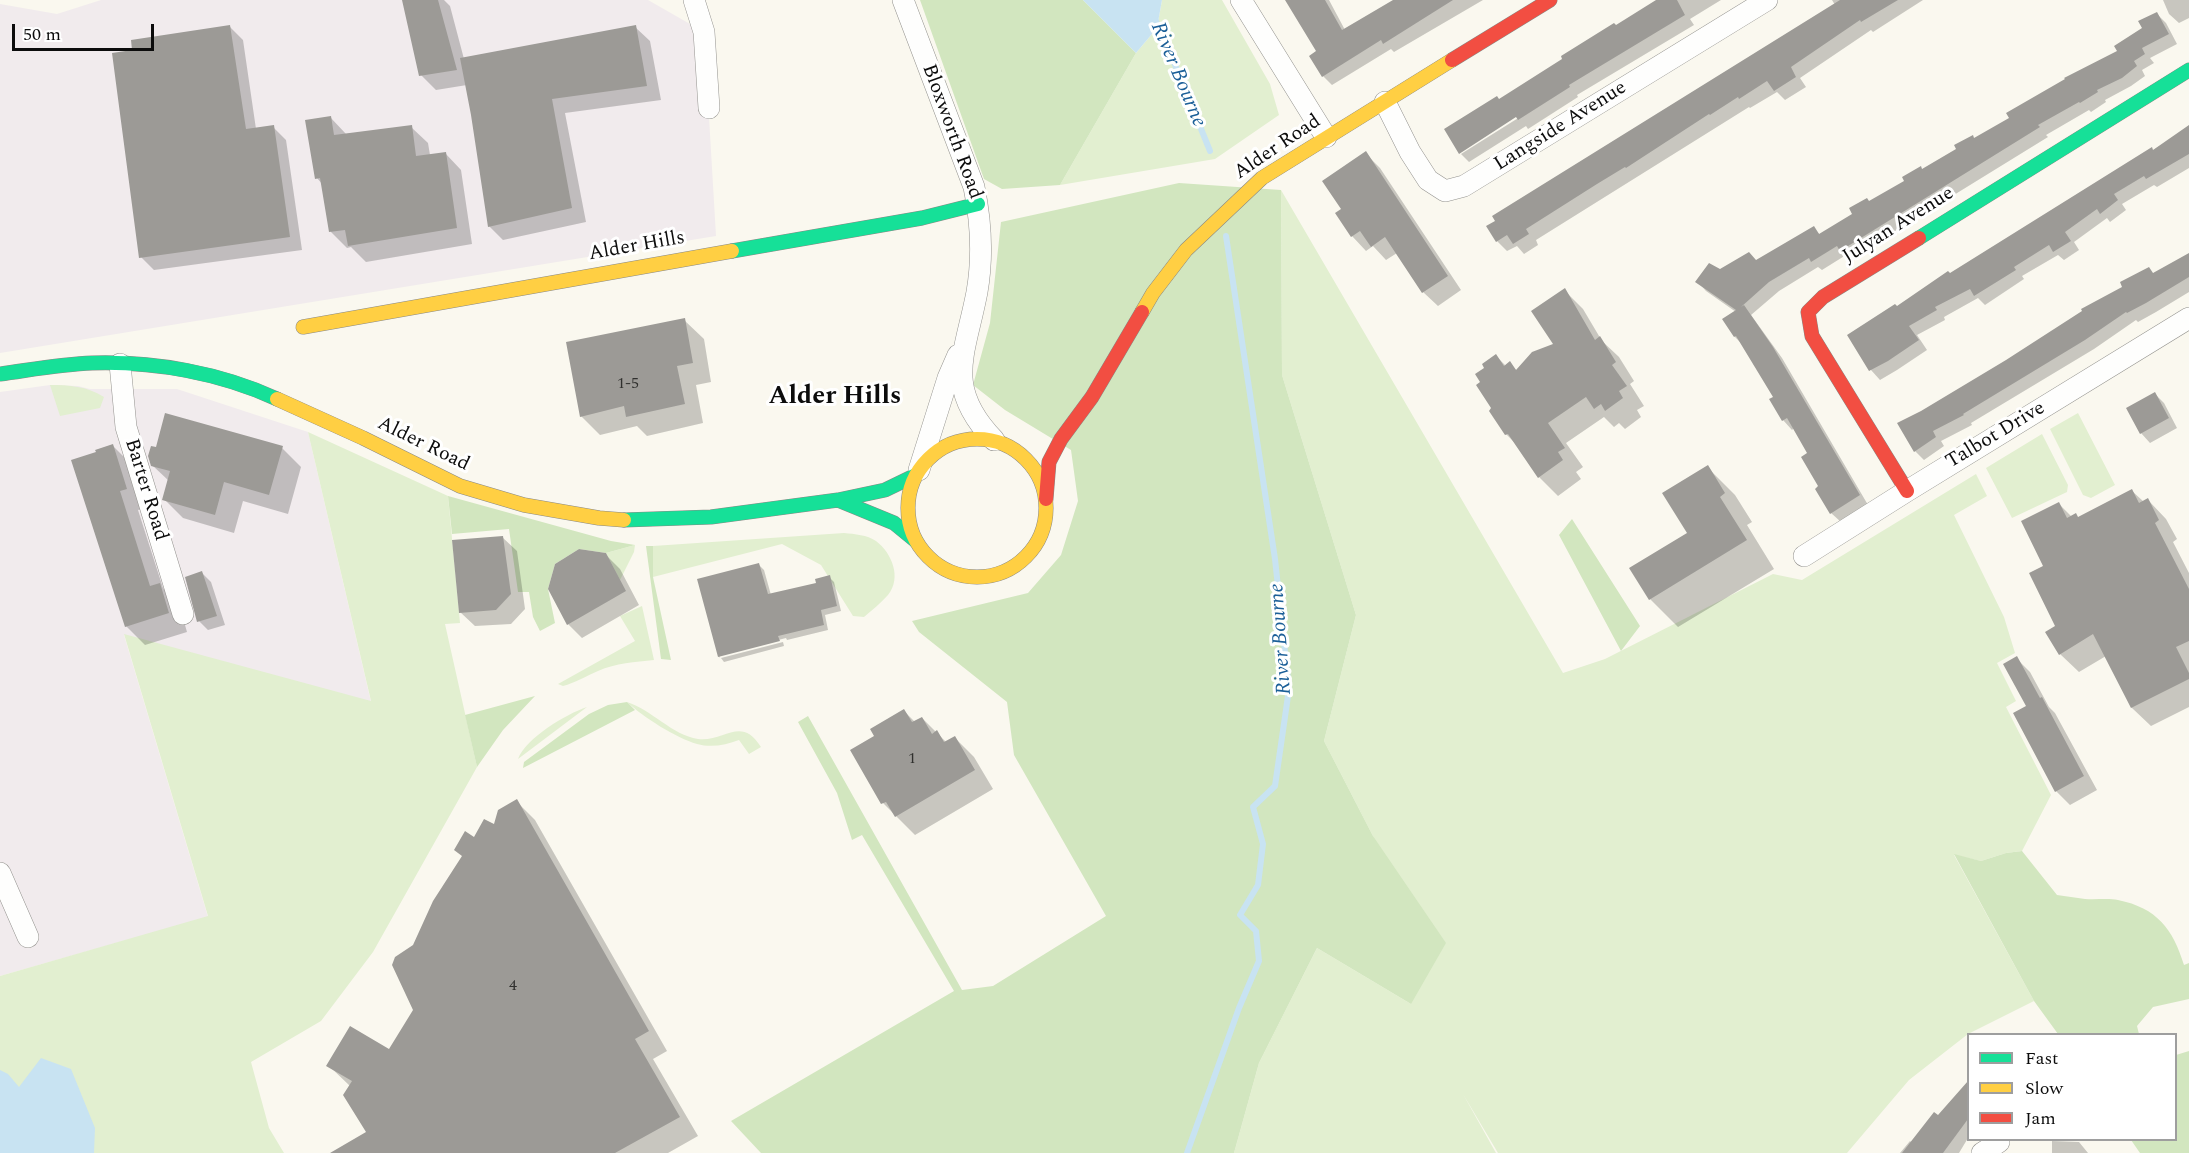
<!DOCTYPE html>
<style>
body{margin:0}
#map{position:relative;width:2189px;height:1153px;overflow:hidden;background:#faf8ef;font-family:Spectral,serif}
canvas{display:block}
.legend{position:absolute;left:1967px;top:1033px;width:210px;height:108px;box-sizing:border-box;background:#fff;border:2px solid #9e9e9e;margin:0;padding:8px 10px;list-style:none;font-size:18px;color:#0c0c0c}
.legend li{display:flex;align-items:center;gap:12px;height:30px}
.legend b{width:30px;border:2px solid #9e9e9e}
.scale{position:absolute;left:12px;top:24px;width:142px;height:27px;box-sizing:border-box;border:3px solid #0c0c0c;border-top:0;padding-left:8px;font-size:18px;line-height:21px;white-space:nowrap;color:#0c0c0c;-webkit-text-stroke:4px #fff;paint-order:stroke}
</style>
<div id="map">
<canvas width="2189" height="1153"></canvas>
<ul class="legend">
<li><b style="height:8px;background:#16e098"></b>Fast</li>
<li><b style="height:8px;background:#ffcf43"></b>Slow</li>
<li><b style="height:8px;background:#f24e42"></b>Jam</li>
</ul>
<div class="scale">50 m</div>
</div>
<script>
const ctx = document.querySelector('canvas').getContext('2d');
ctx.lineJoin = 'round';
function paint(path, color) {
  ctx.fillStyle = color;
  ctx.fill(path, 'evenodd');
}
function stroke(path, color, width, dash) {
  ctx.strokeStyle = color;
  ctx.lineWidth = width;
  ctx.lineCap = dash ? 'butt' : 'round';
  ctx.setLineDash(dash || []);
  ctx.stroke(path);
}
function drawText(font, color, halo, rows, align = 'center') {
  ctx.font = font + ' Spectral,serif';
  ctx.lineWidth = 6;
  ctx.setLineDash([]);
  ctx.textBaseline = 'middle';
  ctx.strokeStyle = halo;
  ctx.fillStyle = color;
  for (const [text, x, y, turn = 0] of rows) {
    ctx.save();
    ctx.translate(x, y);
    ctx.rotate((+turn || 0) * Math.PI / 180);
    ctx.textAlign = isNaN(turn) ? turn : align;
    if (halo) ctx.strokeText(text, 0, 0);
    ctx.fillText(text, 0, 0);
    ctx.restore();
  }
}
paint(new Path2D(`
 M101,0H648L704,32L716,236L0,353V4L57,14Z
 M50,385L78,386L90,389H177L308,432L371,702L124,635L208,917L0,976V392Z`), '#f1ebed');
paint(new Path2D(`
 M1162,0H1222L1270,84L1279,115L1215,159L1060,185L1136,53L1157,28Z
 M1281,190L1563,673L1605,659L1773,574L1802,580L1976,474L1987,496L1954,515L2004,617L2015,653L1997,663L2016,701L2006,707L2051,795L2022,851L2006,853L1981,861L1954,855L2034,1001L1968,1034L1909,1080L1847,1153H1498L1463,1094L1496,1153H1234L1259,1063L1317,948L1411,1004L1373,836L1324,741L1356,615L1282,375Z
 M50,385C70,385 86,386 104,397L100,408L60,416Z
 M2078,413L2115,485L2091,498L2083,495L2050,429Z
 M308,432L448,496L460,623L445,624L477,767L373,952L321,1021L251,1062L269,1128L284,1153H0V976L208,916L124,634L371,701Z
 M2042,434L2068,485L2067,492L2012,518L1986,468Z
 M844,533C855,534 867,535 876,541C892,553 902,578 888,595C881,603 872,610 864,617L853,616L821,565L782,544L653,577V546Z
 M635,545L634,552L620,580L606,553Z
 M642,606L654,660C635,662 616,663 598,671C586,676 575,683 563,686L558,684L635,641L620,616Z
 M627,702C652,710 672,735 698,739C725,742 741,715 761,747L749,754L739,740C726,745 711,748 697,744C676,738 643,717 627,702Z
 M587,707L518,759C526,738 566,714 587,707Z`), '#e2efd0');
paint(new Path2D(`
 M920,0H1083L1136,53L1060,185L1002,189L984,179Z
 M1179,183L1281,190L1282,375L1356,615L1324,741L1373,836L1446,943L1411,1004L1317,948L1259,1063L1234,1153H761L731,1121L954,991L862,835L852,840L837,793L798,722L808,716L962,990L993,986L1106,916L1014,755L1007,702L919,632L912,621L1028,593L1061,555L1078,501L1071,450L1005,410L973,385L990,323L1001,222Z
 M448,496L611,541L635,545L606,553L579,549L555,564L548,589L555,623L540,631L533,617L529,592H518L509,529L452,534Z
 M1572,519L1640,626L1621,651L1559,535Z
 M646,546H653V577L671,660L661,659Z
 M535,696L503,730L477,767L465,715Z
 M627,702L635,710L523,768L524,762L589,714L608,705Z
 M2022,851L2057,895C2066,896 2076,898 2085,899C2096,900 2108,898 2118,900C2157,908 2173,929 2184,965L2189,963V999L2153,1007L2137,1026L2139,1034H2058L2034,1001L1954,854L1981,861L2006,853Z
 M2189,1051V1153H2140L2131,1140H2176V1055Z`), '#d2e6bf');
paint(new Path2D(`
 M1083,0H1162L1157,28L1136,53Z
 M41,1058L71,1069L95,1128L94,1153H0V1070L8,1074L19,1087Z`), '#c8e3f2');
paint(new Path2D(`
 M404,0H444L450,6L464,59L635,27L650,41L661,100L565,113L586,222L503,240L489,226L467,85L436,90L421,75Z
 M1286,0H1329L1345,30L1396,0H1483L1394,52L1391,49L1332,85L1323,76L1318,52Z
 M1659,0H1721L1690,19L1694,25L1577,95L1578,97L1528,129L1526,126L1469,162L1461,154L1523,115L1499,100Z
 M1832,0H1923L1873,32L1871,30L1800,78L1806,87L1785,100L1777,92L1750,108L1749,107L1536,240L1538,245L1524,254L1517,246L1507,251L1497,241V221L1494,216L1835,5Z
 M2163,0H2189V18L2179,23L2169,14Z
 M2157,14L2166,23L2177,44L2150,58L2154,63L2142,70L2145,76L2131,86L2105,100L2106,102L2091,112L2089,110L2046,135L2048,137L1850,259L1846,255L1822,270L1818,267L1779,291L1751,315L1782,358L1868,505L1841,522L1831,513L1809,454L1794,428L1792,430L1783,420L1775,397L1744,346L1735,337L1736,312L1706,291L1697,281L1720,271L1757,262L1814,228L1820,235L2119,52Z
 M230,27L243,40L256,129L273,127L286,140L302,250L154,270L141,257L134,51Z
 M330,117L346,134L411,127L428,143L430,155L445,153L461,170L472,244L366,262L351,247L347,248L331,232L323,185L317,178Z
 M2189,128V168L2157,187L2154,185L2122,204L2126,210L2110,222L2107,218L2074,242L2079,250L2064,260L2058,255L2022,276L2024,279L1985,305L1978,298L1944,317L1945,320L1917,335L1927,350L1897,370L1880,380L1871,370L1849,335L1897,308Z
 M1365,153L1380,168L1461,290L1438,306L1423,292L1397,253L1386,260L1373,246L1366,251L1352,236L1337,214L1343,210Z
 M2189,254V292L2156,312L2138,322L2136,320L2094,349L1971,423L1972,425L1941,441L1944,446L1924,460L1915,451L1921,412Z
 M1564,290L1583,309L1602,341L1619,357L1634,381L1630,384L1644,406L1637,410L1641,417L1625,429L1619,423L1614,427L1604,417L1566,443L1583,467L1576,472L1581,479L1558,496L1539,477L1517,445L1506,434L1482,382L1486,368L1496,356L1506,366L1510,363L1517,371L1555,345Z
 M684,320L704,339L711,382L696,385L703,423L647,436L637,426L600,435L581,416Z
 M2155,394L2164,403L2177,428L2150,443L2141,433Z
 M113,446L132,465L145,508L138,510L163,588L179,604L187,632L145,645L126,626Z
 M282,448L301,467L288,514L243,501L234,533L183,518L164,499L169,481L152,465Z
 M1707,467L1735,495L1752,522L1747,525L1774,569L1678,627L1650,599L1689,534Z
 M2132,491L2144,502L2148,500L2166,519L2177,539L2173,542L2189,573V707L2151,726L2132,708L2106,656L2079,672L2060,654L2057,626L2045,567L2059,504L2072,517L2079,518Z
 M502,537L517,551L525,609L511,624L475,626L460,612Z
 M606,555L620,569L639,605L582,638L568,624Z
 M759,565L764,570L771,595L818,584L829,577L834,582L841,611L825,615L828,630L787,640L786,638L720,655V658L719,656Z
 M202,573L211,582L225,625L208,630L199,621Z
 M783,642L784,646L724,662L721,658Z
 M2016,658L2030,672L2049,707L2055,713L2097,790L2070,805L2056,791L2015,713L2028,706Z
 M904,711L915,722L922,718L947,743L955,738L974,757L993,789L915,835L883,803L876,737Z
 M516,801L535,820L667,1051L653,1059L698,1136L668,1153H333L368,1132L350,1086L328,1065L389,1051L415,1010L414,946L474,839L495,826Z
 M1968,1083V1138L1959,1153H1900L1910,1141L1912,1143L1938,1118Z
 M2052,1141L2079,1142L2088,1153H2052Z`), '#0003');
stroke(new Path2D(`
 M1155,19L1165,40L1210,151
 M1187,1153L1239,1008L1259,961L1256,931L1240,915L1258,885L1263,844L1253,807L1275,786L1289,689L1275,559L1226,236`), '#c8e3f2', 6);
paint(new Path2D(`
 M402,0H438L457,70L419,76Z
 M1285,0H1325L1342,30L1393,0H1453L1383,44L1381,40L1322,77L1309,56L1316,51Z
 M1656,0H1677L1685,15L1569,85L1570,87L1518,120L1516,117L1459,154L1444,129L1497,96L1499,99L1562,59L1561,56L1614,23L1616,25Z
 M1840,0H1898L1861,22L1860,20L1791,67L1796,77L1774,91L1767,81L1739,99L1738,97L1710,115L1709,114L1626,168L1625,167L1597,184L1526,229L1529,234L1513,244L1507,235L1496,242L1486,226L1495,221L1492,216Z
 M2157,12L2169,34L2142,48L2145,54L2134,61L2137,66L2122,78L2097,90L2098,92L2080,103L2079,102L2038,125L2040,127L1840,251L1837,246L1811,262L1809,258L1769,282L1741,307L1744,305L1773,347L1860,495L1830,514L1815,489L1818,486L1801,457L1807,453L1787,418L1782,421L1769,399L1773,397L1736,336L1734,337L1722,319L1736,310L1695,282L1709,263L1720,269L1749,252L1756,260L1814,226L1819,234L1852,214L1849,208L1867,198L1869,201L1904,181L1902,177L1921,166L1922,169L1956,149L1954,145L1973,135L1974,138L2009,118L2006,113L2065,79L2064,78L2117,51L2114,46L2142,28L2138,21Z
 M230,25L246,129L274,125L290,237L139,258L112,53L132,50L131,40Z
 M636,25L647,86L552,99L572,208L488,227L471,115L460,58Z
 M331,116L334,135L412,125L416,156L446,152L457,228L348,246L345,230L329,232L320,178L315,179L305,120Z
 M2189,125V154L2146,179L2144,176L2114,194L2118,200L2100,214L2097,209L2065,232L2071,241L2053,252L2049,245L2014,267L2016,270L1974,296L1970,289L1935,307L1937,310L1909,326L1919,340L1888,361L1869,371L1847,335L1895,304L1897,306L1948,271L1950,273L2152,147L2153,150Z
 M1366,151L1448,276L1422,293L1385,237L1371,247L1360,231L1351,237L1335,213L1341,209L1322,181Z
 M2189,253V277L2146,303L2127,313L2126,312L2085,340L1963,414L1964,415L1933,431L1936,437L1914,452L1897,423L1921,411L2006,360L2082,311L2081,309L2122,287L2120,282L2149,267L2153,273Z
 M1565,288L1595,340L1600,336L1616,362L1612,365L1627,386L1619,391L1623,398L1605,411L1601,404L1594,409L1586,397L1548,423L1565,448L1558,452L1563,460L1538,478L1508,434L1505,435L1489,411L1491,408L1476,385L1480,382L1475,374L1484,368L1482,364L1496,354L1504,366L1510,361L1516,370L1532,352L1553,344L1531,311Z
 M685,318L693,363L677,366L685,404L626,417L624,406L580,417L566,342Z
 M2155,392L2169,418L2140,434L2126,408Z
 M165,413L283,446L269,495L224,482L215,515L162,500L170,471L151,466L148,456L151,446L156,447Z
 M113,444L127,489L120,491L150,586L160,583L169,613L125,627L71,460L96,452L95,450Z
 M1708,465L1725,493L1720,497L1747,540L1649,600L1629,568L1687,533L1662,493Z
 M2132,489L2139,503L2148,498L2159,520L2155,523L2189,589V641L2176,647L2189,673V679L2131,708L2093,634L2059,655L2045,632L2055,626L2029,573L2043,566L2021,521L2059,502L2067,518L2076,513L2078,517Z
 M503,536L511,594L496,610L459,613L452,540Z
 M579,549L606,553L626,591L567,625L548,589L555,564Z
 M759,563L768,594L816,583L815,579L830,575L837,606L821,610L824,625L778,636L780,641L718,657L697,579Z
 M202,571L217,616L197,622L185,577Z
 M2017,656L2040,698L2042,697L2084,776L2055,792L2013,713L2026,706L2003,664Z
 M904,709L912,722L922,717L932,734L937,730L944,742L955,736L975,770L895,817L886,802L881,804L850,750L874,736L870,729Z
 M517,799L649,1031L635,1039L680,1117L615,1153H330L366,1132L343,1095L352,1081L326,1066L350,1026L389,1049L413,1010L392,965L395,957L413,945L433,901L462,856L454,850L465,831L474,837L484,819L494,824L498,810Z
 M1968,1081V1119L1943,1153H1902L1934,1112L1938,1115Z`), '#9c9a96');
const street = new Path2D(`
 M694,0L704,32L709,108
 M903,0L974,187C981,221 983,257 977,292C965,355 943,387 994,440
 M1241,0L1326,137
 M1385,102L1410,152L1428,180L1445,191L1464,186L1767,0
 M120,364L126,427L183,614
 M919,470L948,378L958,355
 M1804,556L1907,491L2189,318
 M0,873L28,937
 M1982,1153L1999,1142`);
const fast = new Path2D(`
 M1919,238L2189,70
 M732,251L922,218L978,204
 M0,374C30,370 62,364 92,363C154,361 221,373 277,399
 M838,500L894,523L916,541
 M624,520L711,517L838,500L885,490L916,475`);
const slow = new Path2D(`
 M1142,312L1153,293L1186,250L1262,178L1452,60
 M303,327L732,251
 M277,399L363,438L460,486L524,505L599,518L624,520
 M908 508a69 69 0 1 1 138 0a69 69 0 1 1-138 0Z`);
const jam = new Path2D(`
 M1452,60L1550,0
 M1907,491L1812,336L1808,312L1823,297L1919,238
 M1046,499L1049,462L1061,439L1092,397L1142,312`);
stroke(street, '#93928e', 22);
stroke(fast, '#8a8985', 15);
stroke(slow, '#8a8985', 15);
stroke(jam, '#8a8985', 15);
stroke(street, '#fefefd', 21);
stroke(fast, '#16e098', 14);
stroke(slow, '#ffcf43', 14);
stroke(jam, '#f24e42', 14);
drawText('16px', '#30302e', null, [
 ["1-5",628,385],
 ["1",912,760],
 ["4",513,987]
]);
drawText('20px', '#0c0c0c', '#fff', [
 ["Langside Avenue",1561,127,-32],
 ["Bloxworth Road",951,132,70],
 ["Alder Road",1278,148,-34],
 ["Julyan Avenue",1899,226,-32],
 ["Alder Hills",637,247,-10],
 ["Talbot Drive",1996,436,-31],
 ["Alder Road",423,445,26],
 ["Barter Road",145,490,73]
]);
drawText('italic 21px', '#1b5f98', '#fff', [
 ["River Bourne",1177,75,67],
 ["River Bourne",1282,639,-94]
]);
drawText('bold 26px', '#0c0c0c', '#fff', [
 ["Alder Hills",835,398]
]);
</script>
